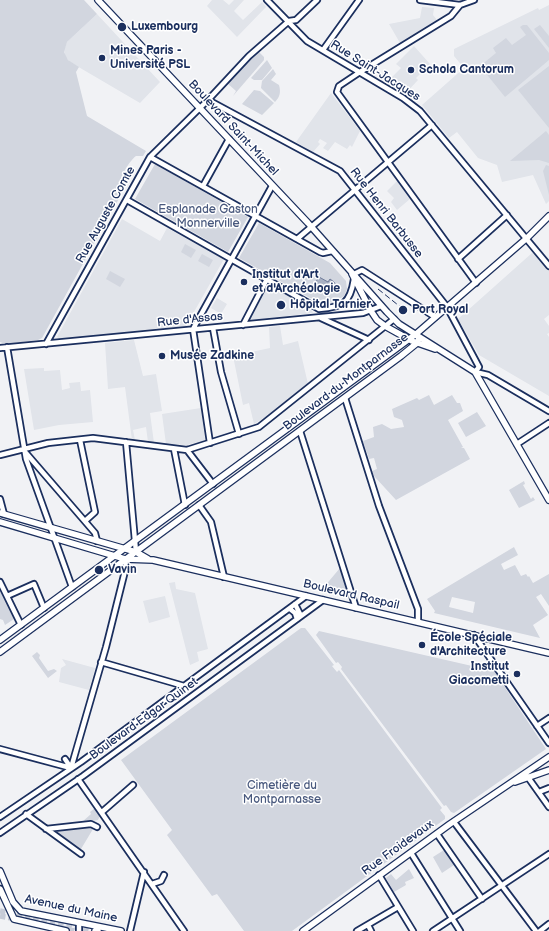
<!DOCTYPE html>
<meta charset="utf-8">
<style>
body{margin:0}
canvas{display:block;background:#f1f2f5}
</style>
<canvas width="549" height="931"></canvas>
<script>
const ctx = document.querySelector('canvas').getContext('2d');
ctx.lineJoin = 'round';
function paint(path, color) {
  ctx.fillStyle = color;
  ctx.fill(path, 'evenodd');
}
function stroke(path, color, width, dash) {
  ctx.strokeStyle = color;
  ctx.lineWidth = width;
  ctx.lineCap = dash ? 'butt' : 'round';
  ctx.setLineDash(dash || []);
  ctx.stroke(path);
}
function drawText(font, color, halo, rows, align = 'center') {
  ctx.font = font + ' "Balsamiq Sans",sans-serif';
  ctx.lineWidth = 3;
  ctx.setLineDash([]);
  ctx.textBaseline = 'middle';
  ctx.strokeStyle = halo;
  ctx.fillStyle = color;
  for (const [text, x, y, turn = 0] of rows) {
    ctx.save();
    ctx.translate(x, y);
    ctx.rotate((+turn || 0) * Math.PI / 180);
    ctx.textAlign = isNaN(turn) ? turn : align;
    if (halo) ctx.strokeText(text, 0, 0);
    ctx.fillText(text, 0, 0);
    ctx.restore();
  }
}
paint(new Path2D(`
 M212,0H223L229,5L234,0H244L234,11L243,20L262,2L266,7L237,37L207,6Z
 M549,5V201L546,204L533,175L502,182L497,165L478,158L457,132L449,138L422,105L464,68L454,56V49L538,8L539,10Z
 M422,7L434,8L433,15L437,20L400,43L389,24L420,18Z
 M97,14L160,82L140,103L70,62L65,56L64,50L67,42Z
 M414,46L430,64L416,78L418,80L405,94L386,83L401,68L396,64Z
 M331,93L360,131L352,147L350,145L347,149L335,142L328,151L323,148L327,143L320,139L318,142L320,144L313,152L296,142Z
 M397,181L410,199L397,210L391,202L394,198L387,191Z
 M122,219L160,241L167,228L224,259L186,326L158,329L157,328L154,330L60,339L57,337Z
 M532,253L535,254L549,270V315L544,319L549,326V333L547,334L549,337V396L479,355L458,319Z
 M269,285L311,309L313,313L252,320L250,318Z
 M217,298L227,304L221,314L211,308Z
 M280,326L283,345L298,341L308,384L275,411L254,424L249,403L243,405L233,356L270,348L269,327Z
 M134,340L143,376L156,374L162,411L150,413L154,443L148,442L146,427L133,430L135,440H132L125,387L108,389L105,343Z
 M44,368V371L60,370L62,390L70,388L69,383L80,382L81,391L90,390L93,422L59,425L34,430L24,369Z
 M201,408L205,440L187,445L166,444L162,414Z
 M175,582L176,589L195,593L208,649L197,652L199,661L190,665L169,583Z
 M165,596L170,617L149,623L143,601Z
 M62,659L95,668L89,690L59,682L61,668L66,665Z`), '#e1e4ea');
paint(new Path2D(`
 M0,0H84L97,14L67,42L64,52L68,60L79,67L76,72L87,116L146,151L143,156H136C129,161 118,180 119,189L122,193L42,338L38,340L6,344L0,342Z
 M523,25H527L549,53V60L505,97L480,66L496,53L493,48L506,38L512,45L526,35L520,27Z
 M540,25L549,36V48L534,29Z
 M258,51L264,57V60L233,96L236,91L227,83Z
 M267,60L272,68L262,80H254L251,78Z
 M549,66V128L518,90Z
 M273,69L276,74L271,80L279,85C281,92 280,97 275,102L261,88L262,81Z
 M254,90L260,91L274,103L262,115L242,104Z
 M546,131L549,135V163L539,160L510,161Z
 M155,164L248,217L228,252L135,199Z
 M546,165L549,166V195L543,171Z
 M259,223L330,263L346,281L347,289L344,296L333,303L310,298L239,258Z
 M185,244L196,250L191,258L181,252Z
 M202,254L213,260L209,267L198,261Z
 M110,271L125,279L120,287L106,279Z
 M429,395L434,405L452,395L457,403H460L463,411L448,420L463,447L461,448H464L470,459L396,500L374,476L372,471L377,469L374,458L369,459L363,441L374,437L373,427L382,424L391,429L404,427L402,420L394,417L392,409L417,398L419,400Z
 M477,412L486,426L466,437L458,423Z
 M524,481L525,484L523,485L531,499L533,497L535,500L519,508L509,490Z
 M514,547L518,555L501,564L504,570L515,565L521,576L526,574L528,577L529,576L533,583L549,574V606L541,594L536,597L548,615L533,625L540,638L434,613L435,611L427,599ZM452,597L475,602L473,613L449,607Z
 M340,568L347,591L324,587Z
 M0,590L14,619L5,625L3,620L0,619Z
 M301,628H305L334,665L332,666L337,672L339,670L442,808L440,810L445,816V819L292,931H244L217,894L212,896L167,835L172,830L121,760Z
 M319,631L494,671L546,749L454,813L451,812L446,805L444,806L341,669L342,667L338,662L336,663L316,635Z
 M37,652L40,655L39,658L48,671L54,669L57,671L48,678L32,656Z
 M95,808L100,816L98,820L82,822L91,814L90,812Z
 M92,827L93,829L81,849L79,850L55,832L56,830Z
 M444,850L454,865L442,873L433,857Z
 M409,869L414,878L405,882L406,885L394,892L386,878L391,874L396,880Z`), '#d2d6df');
const water = new Path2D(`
 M319,277L328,282L330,279L334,282L337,287L335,292L328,293L324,290L325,288L316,283Z`);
paint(water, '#a8b0c2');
stroke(water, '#707c9a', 1);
stroke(new Path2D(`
 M0,911L95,931
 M0,916L17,919
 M61,928L74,931`), '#c6cbd7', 5.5, [5.5, 3]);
const minor = new Path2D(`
 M267,0L307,41L403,98L420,111L549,266
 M420,0L460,5L474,0
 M460,5L451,16L360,72L339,86L337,92L476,283
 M323,50L359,0
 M208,100L340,171L447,307L479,367L475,372L488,375L549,411
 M150,157L320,252L323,253L332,251
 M203,186L229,139
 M127,200L319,309C343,307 350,304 354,279
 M297,239L432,125
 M458,259L507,215
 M354,274L362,270L435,317
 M321,318L369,340
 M243,325L267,279
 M213,328L221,372L239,434
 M193,329L272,186
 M193,329L210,443
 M46,344L150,157L208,100L249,56L289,21L296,20L317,0
 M7,347L26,459L72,587
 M0,348L363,313L381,306
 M345,398L379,506L418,609V622
 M300,431L356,608
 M80,440L95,512L85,521
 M126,442L136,552
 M517,444L549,423
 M174,449L185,505
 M187,450L213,484
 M26,453L95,533L97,541
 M0,455L48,443L93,438L187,450L259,427L394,319
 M0,499L4,514
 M199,505L211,522L224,577
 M0,582L21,625
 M7,596L34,584L44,608
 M295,604L301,616
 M290,609L295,613L297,619
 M474,635L549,743
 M101,662L184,686
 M537,726L549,718
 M0,749L71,768
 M65,759L71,768
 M71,768L106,647L126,567L125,559
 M527,776L549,807
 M78,779L184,931
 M539,792L549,788
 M102,812L133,785
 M26,814L81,854
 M0,817L81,762L306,596
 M454,822L536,931
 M46,829L91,824L97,827
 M0,833L83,776L323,600
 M437,834L482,899
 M411,853L460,931
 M379,875L413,931
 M152,884L161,881L164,875
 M79,923V931
 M368,925L371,931
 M130,931L144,872
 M357,931L398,907
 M433,931L549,854
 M540,931L549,924`);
const major = new Path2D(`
 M98,0L308,223L387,312L399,324L475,372L549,500
 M352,274L371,311L377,320L385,326L412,341L435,349
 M0,513L136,552L148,559
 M0,522L125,559L153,560L549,653
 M0,640L416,334L527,238L549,216
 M0,652L401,356L417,343L419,338L416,334
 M515,782L549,770
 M0,871L13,902L21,911L121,931
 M0,889L14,919L66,931
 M95,931H98
 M303,931L450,824L549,757`);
stroke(minor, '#1b2f5e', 8);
stroke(major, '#1b2f5e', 8);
stroke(minor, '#fff', 4.5);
stroke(major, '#fff', 5.5);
stroke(new Path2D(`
 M378,289L403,309`), '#1b2f5e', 1, [6, 3]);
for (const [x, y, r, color] of [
 [122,27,5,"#1b2f5e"],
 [102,58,4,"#1b2f5e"],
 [411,70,4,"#1b2f5e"],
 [244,282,4,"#1b2f5e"],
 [281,305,5,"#1b2f5e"],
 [403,310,5,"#1b2f5e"],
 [162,356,4,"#1b2f5e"],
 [99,570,5,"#1b2f5e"],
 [422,645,4,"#1b2f5e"],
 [517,674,4,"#1b2f5e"]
]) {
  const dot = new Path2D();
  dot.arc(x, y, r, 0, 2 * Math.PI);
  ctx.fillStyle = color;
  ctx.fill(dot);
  stroke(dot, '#fff', 1.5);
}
drawText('bold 12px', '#1b2f5e', '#fff', [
 ["Luxembourg",131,27],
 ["Mines Paris -",110,51],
 ["Université PSL",110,65],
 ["Schola Cantorum",419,70],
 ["Institut d'Art",252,275],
 ["et d'Archéologie",252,289],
 ["Hôpital Tarnier",290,305],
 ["Port Royal",412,310],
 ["Musée Zadkine",170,356],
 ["Vavin",108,570],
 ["École Spéciale",430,638],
 ["d'Architecture",430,652],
 ["Institut",509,667,"right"],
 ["Giacometti",509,681,"right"]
], 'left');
drawText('12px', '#1b2f5e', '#fff', [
 ["Rue Saint-Jacques",375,71,32],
 ["Boulevard Saint-Michel",233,128,47],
 ["Rue Henri Barbusse",386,213,52],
 ["Rue Auguste Comte",106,215,-61],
 ["Rue d'Assas",190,320,-6],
 ["Boulevard du Montparnasse",346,382,-37],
 ["Boulevard Raspail",351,595,13],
 ["Boulevard Edgar Quinet",144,719,-36],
 ["Rue Froidevaux",398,848,-36],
 ["Avenue du Maine",71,909,12]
]);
drawText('12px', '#49597e', '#fff', [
 ["Esplanade Gaston",208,210],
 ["Monnerville",208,224],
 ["Cimetière du",282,786],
 ["Montparnasse",282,800]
]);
</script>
